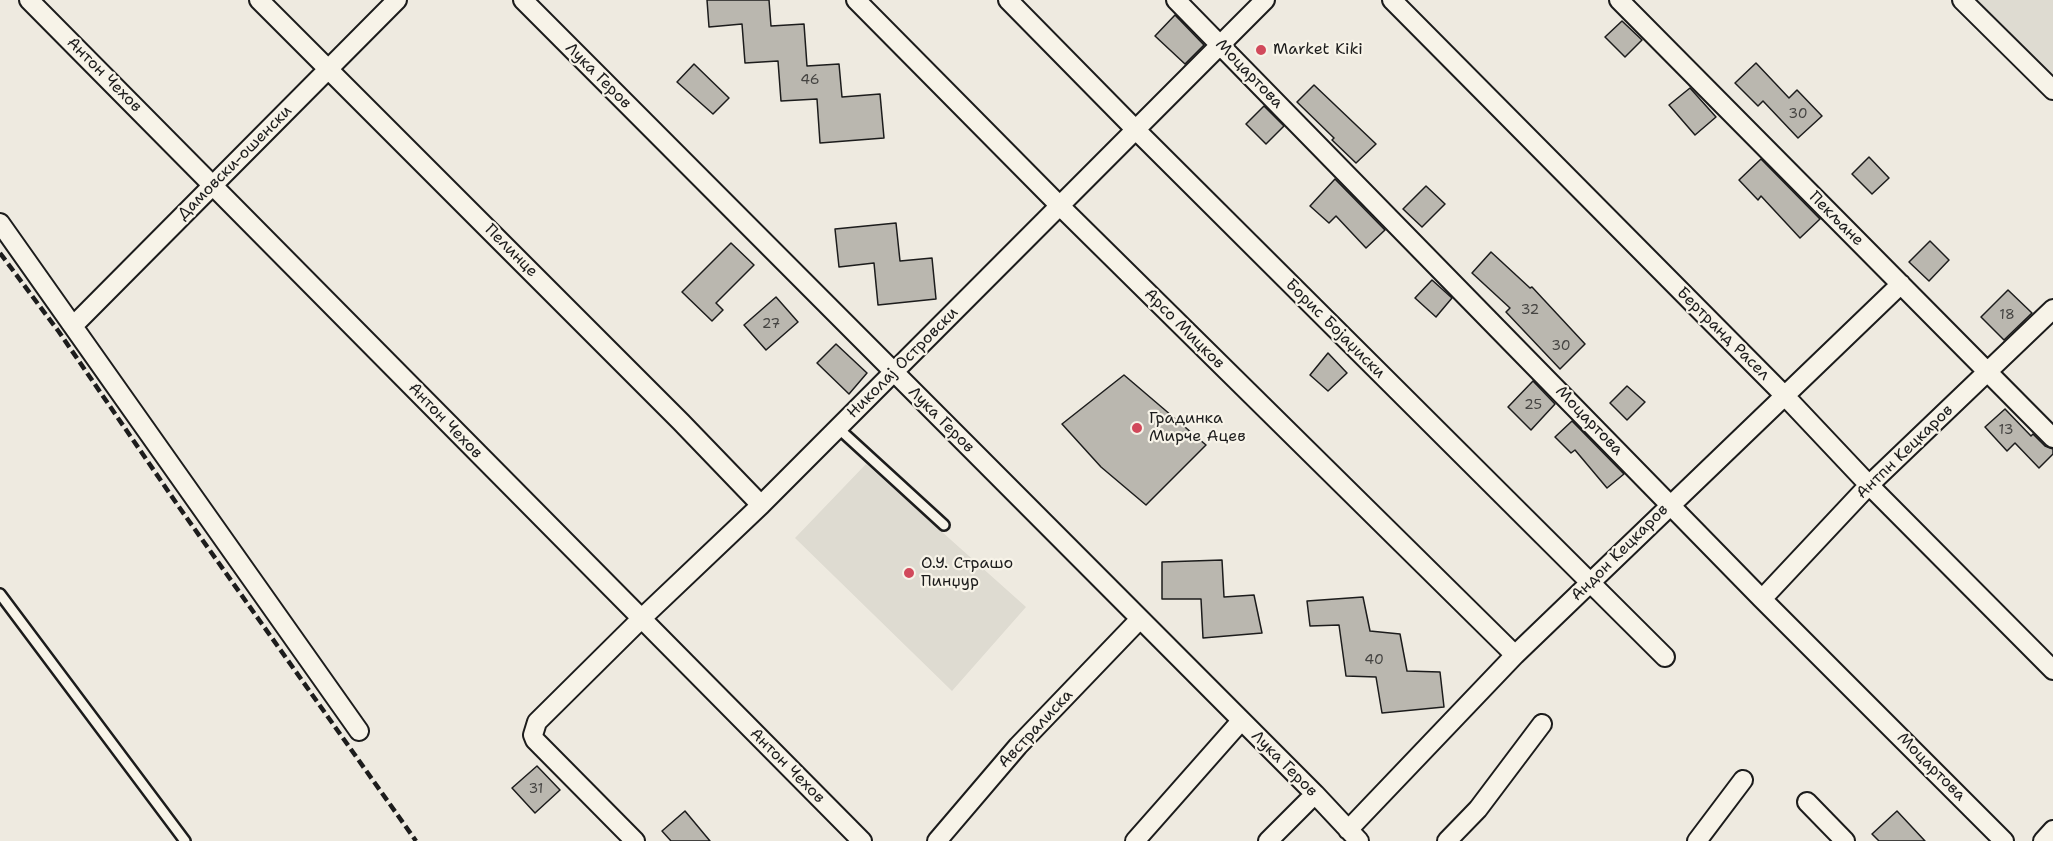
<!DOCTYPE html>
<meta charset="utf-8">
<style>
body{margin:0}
canvas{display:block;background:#eeeae0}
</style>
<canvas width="2053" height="841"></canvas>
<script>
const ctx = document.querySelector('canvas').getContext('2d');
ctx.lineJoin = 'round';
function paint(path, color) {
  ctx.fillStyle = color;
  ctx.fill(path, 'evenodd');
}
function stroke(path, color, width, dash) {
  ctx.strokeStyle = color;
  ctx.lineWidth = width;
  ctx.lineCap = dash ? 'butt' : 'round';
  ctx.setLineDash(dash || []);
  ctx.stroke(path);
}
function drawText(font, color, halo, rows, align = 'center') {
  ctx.font = font + ' "Shantell Sans",sans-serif';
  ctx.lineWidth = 4.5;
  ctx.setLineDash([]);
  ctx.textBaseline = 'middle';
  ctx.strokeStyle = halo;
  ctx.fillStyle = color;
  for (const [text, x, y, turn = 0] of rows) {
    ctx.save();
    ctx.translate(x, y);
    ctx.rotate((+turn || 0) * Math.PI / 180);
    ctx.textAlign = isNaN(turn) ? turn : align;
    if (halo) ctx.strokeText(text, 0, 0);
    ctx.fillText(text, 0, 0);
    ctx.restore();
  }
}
paint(new Path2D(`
 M1962,0H2053V90Z
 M866,464L1026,607L952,691L795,538Z`), '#dedbd1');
const building = new Path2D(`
 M707,0H769L771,26L804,24L807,66L839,64L842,97L880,94L884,138L820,143L817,99L781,101L778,61L745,63L742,24L709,27Z
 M1175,15L1204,45L1185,64L1155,36Z
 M1622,21L1642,40L1625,57L1605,37Z
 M1756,63L1789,98L1797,90L1822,116L1798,138L1763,101L1758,106L1735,83Z
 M694,64L729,98L713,114L677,82Z
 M1314,85L1376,144L1356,163L1332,140L1334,138L1297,102Z
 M1690,88L1716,117L1695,135L1669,105Z
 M1264,106L1284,126L1266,144L1246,124Z
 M1869,157L1889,178L1872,194L1852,174Z
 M1761,159L1820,219L1800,238L1761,196L1758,200L1739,180Z
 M1335,179L1385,230L1366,248L1336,216L1329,223L1310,206Z
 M1426,186L1445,204L1422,227L1403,209Z
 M896,223L900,261L932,258L936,299L878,305L874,263L839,267L835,229Z
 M1930,241L1949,260L1929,281L1909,262Z
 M731,243L754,265L716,303L723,310L712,321L682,292Z
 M1491,252L1530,288L1532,287L1585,344L1560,369L1506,312L1510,308L1472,273Z
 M1432,280L1452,298L1436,317L1415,298Z
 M2008,290L2032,313L2004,340L1981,317Z
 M776,297L798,322L766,350L744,325Z
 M836,344L867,373L849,394L817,363Z
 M1328,353L1347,373L1328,391L1310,375Z
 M1124,375L1206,445L1146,505L1101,467L1062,424Z
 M1533,381L1555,404L1531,430L1508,407Z
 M1627,386L1645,402L1627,420L1610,403Z
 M2005,409L2031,436L2033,434L2045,446L2053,449V454L2039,468L2015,443L2007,451L1985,427Z
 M1572,421L1624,474L1607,488L1575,450L1571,453L1555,437Z
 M1222,560L1224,597L1254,595L1262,633L1203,638L1201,599H1162V562Z
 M1363,597L1370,631L1400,634L1407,671L1440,672L1444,707L1382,713L1376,677L1346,676L1339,625L1310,626L1307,601Z
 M537,766L560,790L535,813L512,788Z
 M685,811L710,841H671L662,831Z
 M1897,811L1925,841H1879L1872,834Z`);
paint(building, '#bab7af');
stroke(building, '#1c1c1c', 1.5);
const lane = new Path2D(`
 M838,428L944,525
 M0,594L185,841`);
const street = new Path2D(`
 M29,0L862,841
 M259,0L681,422L761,505
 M523,0L1315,794L1359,841
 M856,0L1060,206L1515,655
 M1008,0L1135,129L1665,657
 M1176,0L1762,599L2004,841
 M1392,0L1785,396L1869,485L2053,670
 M1619,0L2053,438
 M1962,0L2053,90
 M0,223L359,731
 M73,326L397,0
 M1762,599L1869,485L2053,309
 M1807,802L1845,841
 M1348,830L1515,655L1901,284
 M635,841L535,740L533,735L537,722L642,618L761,505L1265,0
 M937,841L1018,746L1139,620
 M1135,841L1241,721
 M1268,841L1315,794
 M1447,841L1478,809L1542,724
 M1697,841L1743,780
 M2043,841L2053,830`);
stroke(lane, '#1c1c1c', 14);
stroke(street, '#1c1c1c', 22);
stroke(lane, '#f7f3e8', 9);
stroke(street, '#f7f3e8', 18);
stroke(new Path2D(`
 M0,253L59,332L179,507L416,841`), '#1c1c1c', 4.5, [9, 4.5]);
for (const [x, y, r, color] of [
 [1261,50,6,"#d1495b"],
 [1137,428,6,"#d1495b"],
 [909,573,6,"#d1495b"]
]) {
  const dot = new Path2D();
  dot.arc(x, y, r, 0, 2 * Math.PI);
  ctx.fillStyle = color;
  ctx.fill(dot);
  stroke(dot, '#f7f3e8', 2);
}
drawText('14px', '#444341', null, [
 ["46",810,80],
 ["30",1798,114],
 ["32",1530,310],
 ["18",2007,315],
 ["27",771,324],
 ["30",1561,346],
 ["25",1533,405],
 ["13",2006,430],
 ["40",1374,660],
 ["31",536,789]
]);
drawText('16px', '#1c1c1c', '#f7f3e8', [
 ["Market Kiki",1273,50],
 ["Градинка",1149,419],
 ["Мирче Ацев",1149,437],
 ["О.У. Страшо",921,564],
 ["Пинџур",921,582]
], 'left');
drawText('16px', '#1c1c1c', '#f7f3e8', [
 ["Моцартова",1249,74,46],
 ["Антон Чехов",104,75,45],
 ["Лука Геров",598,76,45],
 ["Дамовски-ошенски",235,163,-45],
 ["Пекљане",1836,219,45],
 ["Пелинце",511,251,45],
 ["Арсо Мицков",1184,329,45],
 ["Борис Бојаџиски",1335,329,45],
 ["Бертранд Расел",1723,334,45],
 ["Николај Островски",903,363,-45],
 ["Лука Геров",941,420,45],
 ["Антон Чехов",445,421,46],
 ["Моцартова",1589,421,46],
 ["Антпн Кецкаров",1905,452,-44],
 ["Андон Кецкаров",1620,553,-45],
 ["Австралиска",1036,729,-47],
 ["Лука Геров",1284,764,45],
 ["Антон Чехов",787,766,45],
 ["Моцартова",1931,767,45]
]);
</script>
